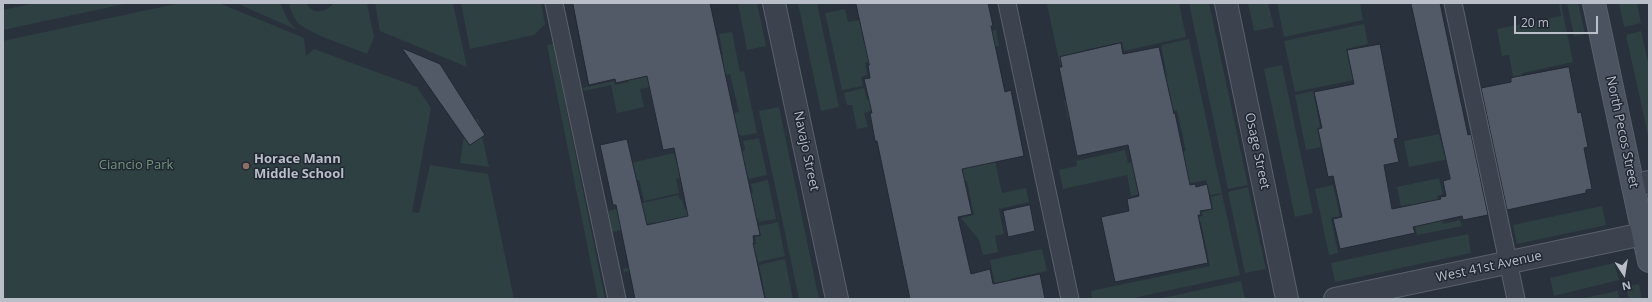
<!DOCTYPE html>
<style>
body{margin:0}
#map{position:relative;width:1652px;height:302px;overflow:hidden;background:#29313d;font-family:"Open Sans",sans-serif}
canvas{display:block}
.frame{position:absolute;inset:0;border:4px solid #b9bec8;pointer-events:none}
.north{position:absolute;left:1604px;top:254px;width:40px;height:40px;-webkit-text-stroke:3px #212833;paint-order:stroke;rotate:168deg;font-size:11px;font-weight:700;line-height:16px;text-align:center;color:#b9bec8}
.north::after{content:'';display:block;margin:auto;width:14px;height:18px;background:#b9bec8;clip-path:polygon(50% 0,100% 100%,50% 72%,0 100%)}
.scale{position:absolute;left:1514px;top:16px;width:84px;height:18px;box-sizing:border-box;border:2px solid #b9bec8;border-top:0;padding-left:5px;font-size:12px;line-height:14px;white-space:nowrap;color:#b9bec8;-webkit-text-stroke:3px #212833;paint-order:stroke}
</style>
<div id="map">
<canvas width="1652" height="302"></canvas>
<div class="frame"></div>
<div class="north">N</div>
<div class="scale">20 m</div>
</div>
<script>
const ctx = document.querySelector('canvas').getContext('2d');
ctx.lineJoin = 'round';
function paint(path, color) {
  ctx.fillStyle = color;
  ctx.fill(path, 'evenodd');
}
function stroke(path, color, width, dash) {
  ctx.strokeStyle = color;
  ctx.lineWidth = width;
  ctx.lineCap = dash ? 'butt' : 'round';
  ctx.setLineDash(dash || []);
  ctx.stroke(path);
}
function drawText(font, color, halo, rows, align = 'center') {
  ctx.font = font + ' "Open Sans",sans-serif';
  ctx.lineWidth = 3;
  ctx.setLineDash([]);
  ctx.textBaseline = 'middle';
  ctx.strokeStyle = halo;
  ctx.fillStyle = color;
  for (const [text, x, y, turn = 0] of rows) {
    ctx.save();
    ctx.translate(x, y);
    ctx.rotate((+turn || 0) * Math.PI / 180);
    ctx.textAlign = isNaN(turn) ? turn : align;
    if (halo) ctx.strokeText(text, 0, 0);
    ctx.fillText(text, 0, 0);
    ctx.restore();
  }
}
paint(new Path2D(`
 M35,3H129L3,30V10Z
 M180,3H219L304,38L306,56L314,49L417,87L431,108L412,212L419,213L430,165L488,174L514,299H3V41Z
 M236,3H280L289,22L297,30Z
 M289,3H306C313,15 326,13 334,3H367L374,37L367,54C351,47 310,34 298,23C294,18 290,10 289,3Z
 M375,3H453L467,67L380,31Z
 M461,3H541L545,24L534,35L470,49Z
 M738,3H757L766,46L747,50Z
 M798,3H817L839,107L821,111Z
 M1052,3H1179L1186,37L1124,51L1122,42L1085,50L1086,60L1060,65L1047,4Z
 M1189,3H1209L1248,185L1228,189Z
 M1248,3H1268L1274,27L1254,31Z
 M1277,3H1360L1363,20L1284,37Z
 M1559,3H1561L1573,62L1523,73L1515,86L1509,55L1502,56L1497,29L1561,16Z
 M1567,3H1578L1585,34L1574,36Z
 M1619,3H1637L1641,23L1624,27Z
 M845,9L848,22L859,20L863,37L927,23L932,43L996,30L999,46L961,55L927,50L865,63L867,75L861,77L863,86L842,90L825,13Z
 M1364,24L1368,44L1346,49L1349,62L1370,57L1374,76L1295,92L1284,41Z
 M1641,31L1649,67V140L1626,35Z
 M732,32L740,72L744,71L757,133L741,136L731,126L728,114L739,112L730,74L721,76L720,72L640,89L644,107L617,113L611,85L584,91L583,88L614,81L615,85L628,82L625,68L640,73L723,55L719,34Z
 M1189,39L1222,193L1210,195L1206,180L1131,196L1127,175L1063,189L1059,170L1077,166L1076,161L1125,150L1128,163L1186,151L1177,110L1126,121L1123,107L1068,119L1064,100L1167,76L1161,45Z
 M553,44L605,299H598L547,45Z
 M1282,65L1313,213L1295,217L1264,69Z
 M864,88L867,100L873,98L875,110L864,113L868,127L857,129L852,105H847L844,93Z
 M1313,91L1320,127L1317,128L1321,147L1306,150L1295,95Z
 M779,107L819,299H799L759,111Z
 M478,119L489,167L460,163L466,122Z
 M1439,134L1444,155L1467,150L1468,155L1409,167L1404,141Z
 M759,138L767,175L749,179L748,175L742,176L739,165L676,179L679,193L644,201L639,180L621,183L618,166L674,153L679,171L737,158L745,149L743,141Z
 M990,138L1002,193L1026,188L1029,202L999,209L1004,234L995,236L998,252L983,255L979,240L961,218L974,215L967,181L954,183L956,145Z
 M1439,178L1443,194L1437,196L1443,224L1460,220L1462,226L1417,235L1410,204L1401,206L1397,187Z
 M768,180L776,219L759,222L758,218L660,241L655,222L612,232L608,211L678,195L680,200L682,199L685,210L753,193L751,184Z
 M1333,185L1340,216L1331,218L1338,253L1329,255L1315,189Z
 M1248,187L1266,269L1245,273L1228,192Z
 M1222,194L1240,275L1129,299H1092L1091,291L1210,266L1201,222L1144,234L1143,229L1203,216L1202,212L1213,209L1211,197Z
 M1602,206L1606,225L1517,244L1513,225Z
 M778,222L785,256L758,262L756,254L724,260L660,264L624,272L623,269C667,259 712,254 756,244L755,237L761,236L759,226Z
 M1468,234L1471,253L1335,282L1331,263Z
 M1042,249L1047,271L1010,279L1014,299H998L990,260Z
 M785,259L793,299H766L759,265Z
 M1614,263L1619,280L1554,296L1550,278Z
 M1241,281L1245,299H1158Z
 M1639,284L1642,299H1629L1626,287Z
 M1618,291L1619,299H1578Z`), '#2e4041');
const building = new Path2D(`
 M573,3H710L760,235L753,236L754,243H753L765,299H635L616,205H613L600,145L627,139L647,225L688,216L674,148L663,150L647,76L616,83L615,79L589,85Z
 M856,3H988L993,26H991L1005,92L1011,90L1024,156L962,169L972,214L958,217L971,274L990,269L993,284L1040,274L1045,299H910L877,141H875L870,113H872L864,79L870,78L868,65H869Z
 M1411,3H1440L1468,135L1471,134L1488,215L1463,220L1462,216L1413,227L1415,233L1340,249L1333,219L1342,217L1333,176L1328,177L1318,129L1322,128L1314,92L1354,84L1347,50L1380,44L1398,138L1394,139L1399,162L1384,165L1392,209L1441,199L1440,197L1446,196L1443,181L1450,179Z
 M1121,43L1123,54L1159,47L1174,114L1175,113L1190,185L1195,184L1196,187L1207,184L1212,209L1200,211L1201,215H1198L1208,263L1115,282L1101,217L1129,211L1127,199L1139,196L1128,145L1077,156L1059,67H1062L1060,57Z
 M402,48L440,64L485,135L470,145Z
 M1569,67L1578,113L1581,112L1588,147L1584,148L1592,189L1586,190V193L1507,210L1481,88L1511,82V78Z
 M1030,205L1035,231L1008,237L1003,211Z`);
paint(building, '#525a68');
stroke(building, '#232a35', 1);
const lane = new Path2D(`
 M554,3L617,299
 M1007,3L1070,299
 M1453,3L1516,299`);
const street = new Path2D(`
 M774,3L837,299
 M1226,3L1287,299
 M1633,186L1649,182
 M1335,299L1643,234`);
const secondary = new Path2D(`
 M1594,3L1649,261`);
stroke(lane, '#5a616b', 19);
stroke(street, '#5a616b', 24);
stroke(secondary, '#5a616b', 24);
stroke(lane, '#3c434e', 17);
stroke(street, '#3c434e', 22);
stroke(secondary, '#4b5260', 22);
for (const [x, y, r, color] of [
 [246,166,4,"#8d6e63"]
]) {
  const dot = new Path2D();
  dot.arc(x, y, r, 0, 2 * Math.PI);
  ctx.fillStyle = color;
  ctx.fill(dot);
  stroke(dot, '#212833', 1.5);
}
drawText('13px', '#b9bec8', '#212833', [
 ["North Pecos Street",1622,132,78],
 ["Navajo Street",806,151,78],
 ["Osage Street",1257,151,78],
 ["West 41st Avenue",1489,267,-12]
]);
drawText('bold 13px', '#b9bec8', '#212833', [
 ["Horace Mann",254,159],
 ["Middle School",254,174]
], 'left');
drawText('13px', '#73967c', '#212833', [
 ["Ciancio Park",136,165]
]);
</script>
